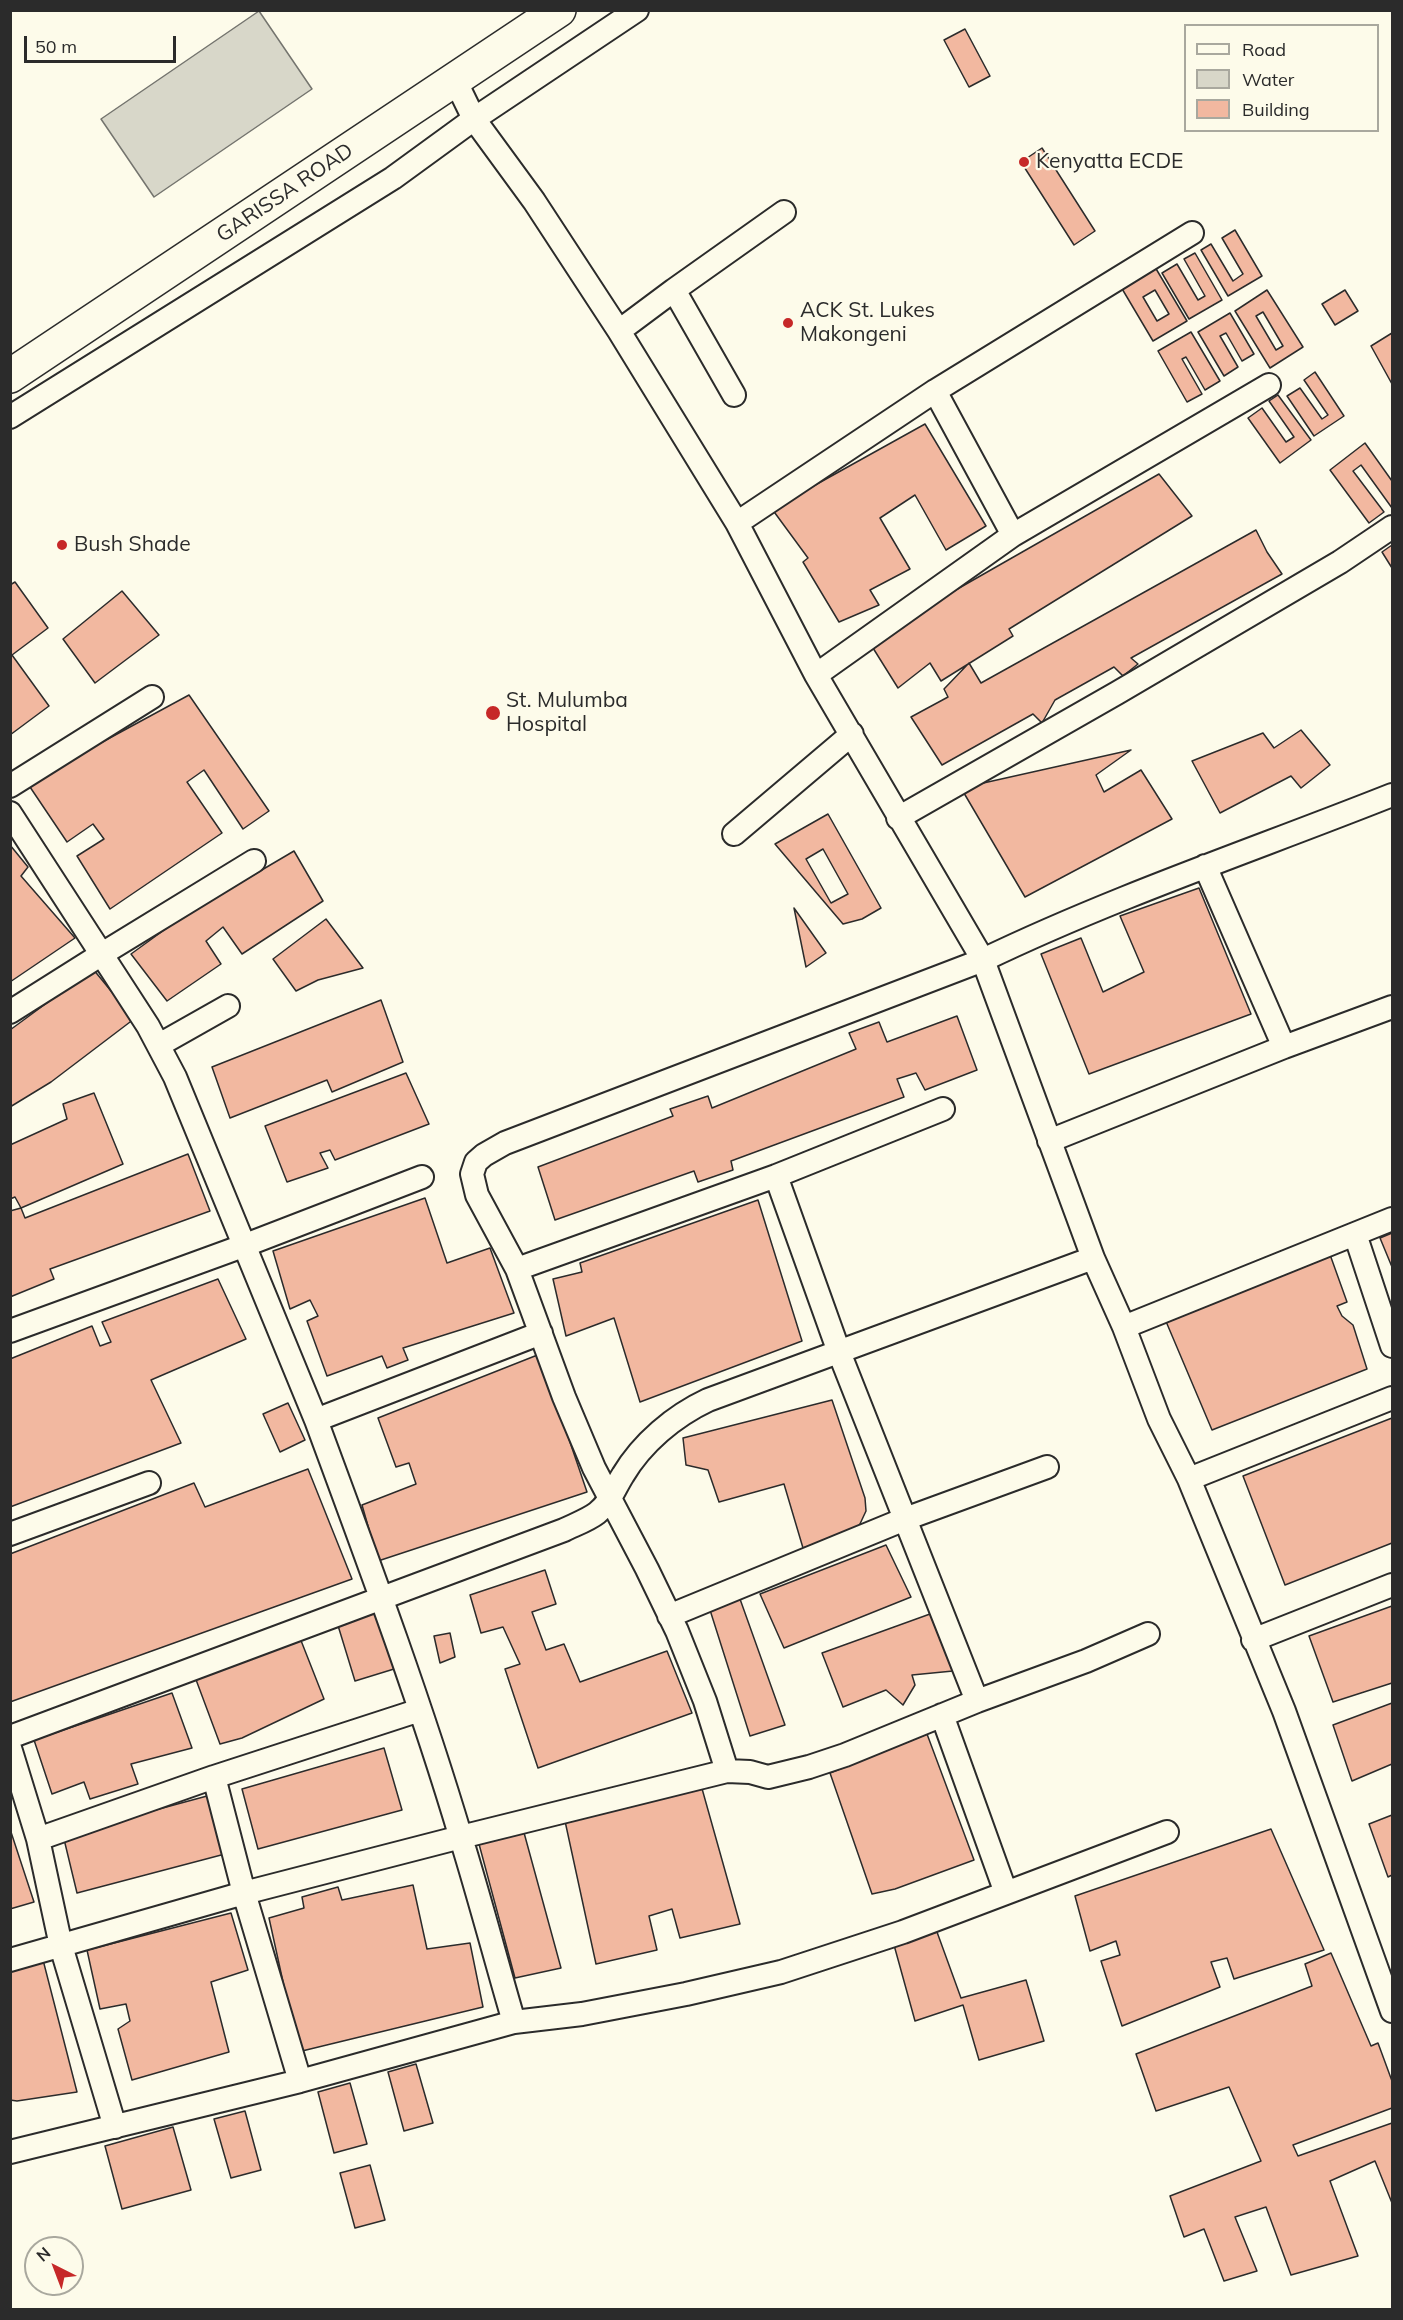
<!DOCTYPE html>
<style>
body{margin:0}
#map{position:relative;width:1403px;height:2320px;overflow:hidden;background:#fdfbea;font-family:Mulish,sans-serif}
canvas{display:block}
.frame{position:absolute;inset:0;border:12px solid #2b2b2b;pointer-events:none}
.legend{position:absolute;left:1184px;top:24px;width:195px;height:108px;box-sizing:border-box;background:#fdfbea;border:2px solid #a9a89e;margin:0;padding:8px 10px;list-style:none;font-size:18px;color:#2b2b2b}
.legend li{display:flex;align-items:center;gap:12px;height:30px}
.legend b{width:30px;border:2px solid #a9a89e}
.north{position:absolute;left:24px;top:2236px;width:60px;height:60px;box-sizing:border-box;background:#fdfbea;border:2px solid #a9a89e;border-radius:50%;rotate:318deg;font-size:16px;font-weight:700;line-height:24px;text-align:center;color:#2b2b2b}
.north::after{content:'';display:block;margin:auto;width:21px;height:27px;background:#c62828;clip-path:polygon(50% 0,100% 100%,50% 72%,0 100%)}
.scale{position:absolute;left:24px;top:36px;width:152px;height:27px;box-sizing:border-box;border:3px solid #2b2b2b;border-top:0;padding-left:8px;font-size:18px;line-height:21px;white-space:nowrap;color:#2b2b2b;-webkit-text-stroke:4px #fdfbea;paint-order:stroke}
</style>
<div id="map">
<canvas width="1403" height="2320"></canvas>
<div class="frame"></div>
<ul class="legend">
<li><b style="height:8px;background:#fdfbea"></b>Road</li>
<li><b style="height:16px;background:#d8d7c9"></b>Water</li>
<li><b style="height:16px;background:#f2b8a0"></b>Building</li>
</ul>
<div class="north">N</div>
<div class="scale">50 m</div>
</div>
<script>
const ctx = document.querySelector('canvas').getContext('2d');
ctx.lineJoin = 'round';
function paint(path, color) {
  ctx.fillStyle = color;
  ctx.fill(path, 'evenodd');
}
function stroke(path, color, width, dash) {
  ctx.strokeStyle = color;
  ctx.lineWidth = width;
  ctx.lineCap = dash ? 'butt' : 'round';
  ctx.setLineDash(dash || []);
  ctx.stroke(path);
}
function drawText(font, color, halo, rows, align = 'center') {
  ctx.font = font + ' Mulish,sans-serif';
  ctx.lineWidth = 4.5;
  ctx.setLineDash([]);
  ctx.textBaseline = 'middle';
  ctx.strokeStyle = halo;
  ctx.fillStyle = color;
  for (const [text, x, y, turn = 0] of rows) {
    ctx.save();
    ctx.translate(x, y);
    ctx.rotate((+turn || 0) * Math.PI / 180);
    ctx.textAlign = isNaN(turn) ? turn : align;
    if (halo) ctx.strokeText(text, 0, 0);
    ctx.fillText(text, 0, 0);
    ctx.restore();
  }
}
const water = new Path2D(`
 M259,11L312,89L154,197L101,119Z`);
paint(water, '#d8d7c9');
stroke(water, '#74746e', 1.5);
const building = new Path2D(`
 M965,29L990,76L969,87L944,40Z
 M1042,148L1095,231L1074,245L1021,162Z
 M1235,230L1262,276L1228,296L1201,250L1211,244L1233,281L1243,274L1222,238Z
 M1195,253L1222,300L1189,319L1162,273L1177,264L1198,300L1205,296L1184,259Z
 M1155,267L1187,321L1153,341L1121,287ZM1155,290L1169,314L1157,321L1143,297Z
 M1267,290L1303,347L1270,368L1235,311ZM1263,312L1283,346L1276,350L1256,316Z
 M1345,290L1358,311L1335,325L1322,304Z
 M1230,313L1254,354L1242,361L1226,333L1220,336L1238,367L1224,376L1198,332Z
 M1191,332L1220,381L1205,390L1186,357L1182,359L1202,394L1187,402L1158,351Z
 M1392,333V384L1371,346Z
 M1315,372L1344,416L1314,436L1287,396L1300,388L1322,419L1328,415L1304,380Z
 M1278,395L1311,440L1280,463L1248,418L1262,408L1286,442L1294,437L1269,401Z
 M925,424L986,526L946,550L915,495L880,518L910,569L870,590L879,605L839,622L803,562L808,558L772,509Z
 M1365,443L1392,481V508L1361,465L1353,471L1384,512L1369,523L1330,470Z
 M1159,474L1192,516L1009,629L1013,636L941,681L930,663L898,688L868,640Z
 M1256,530L1267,552L1282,574L1131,658L1138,664L1123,676L1114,667L1055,700L1042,723L1033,714L942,765L911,717L948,697L944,689L969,663L981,683Z
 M1392,545V568L1382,552Z
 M15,582L48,628L12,655L49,706L10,735V585Z
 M122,591L159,635L95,683L63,639Z
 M189,695L269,811L243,829L204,770L187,782L222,833L110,909L77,856L104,839L93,824L67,842L30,787L58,766Z
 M1301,730L1330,765L1301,788L1291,776L1220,813L1192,761L1263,733L1274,748Z
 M1131,750L1096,775L1104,792L1141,770L1172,819L1025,897L961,788Z
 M828,814L881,908L862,919L843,924L775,844ZM823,849L848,894L831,903L806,859Z
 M10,845L28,867L21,876L75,938L10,982Z
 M294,851L323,901L242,954L223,927L206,941L221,964L167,1001L131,954L182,917Z
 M1199,888L1251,1014L1089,1074L1041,954L1081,938L1103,992L1144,972L1120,916Z
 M794,908L826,953L806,967Z
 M326,919L363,968L318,980L296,991L273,959Z
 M93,969L134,1019L51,1082L10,1107V1030Z
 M381,1000L403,1062L332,1092L327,1080L230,1118L212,1067Z
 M957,1016L977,1070L925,1090L916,1073L897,1079L904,1097L731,1161L733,1170L698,1182L694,1171L555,1220L538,1167L673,1116L670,1109L708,1096L712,1108L856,1049L849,1033L879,1022L887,1042Z
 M406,1073L429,1124L335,1160L330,1150L320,1153L328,1168L287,1182L265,1126Z
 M94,1093L123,1164L21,1208L15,1197L10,1199V1145L67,1119L63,1104Z
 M188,1154L210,1211L50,1269L54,1279L10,1297V1211L21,1208L25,1218Z
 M425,1198L447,1263L490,1248L514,1313L403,1348L408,1360L387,1368L382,1356L327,1376L307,1321L318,1316L310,1300L290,1309L273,1251Z
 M758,1200L802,1341L640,1402L614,1318L566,1336L553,1279L582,1272L580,1263Z
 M1392,1233V1267L1380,1238Z
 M1328,1249L1347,1302L1337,1306L1342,1316L1353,1325L1367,1369L1212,1430L1162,1312Z
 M218,1279L246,1339L151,1380L181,1443L10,1507V1359L92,1326L100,1346L111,1342L102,1322Z
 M540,1354L587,1492L378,1561L362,1505L416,1484L409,1463L396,1467L378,1418Z
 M832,1400L865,1498L866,1511L859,1526L842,1537L803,1548L784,1484L719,1502L708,1470L686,1465L683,1438Z
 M288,1403L305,1440L280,1452L263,1414Z
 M1392,1418V1543L1285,1585L1243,1476Z
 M308,1469L352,1579L10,1702V1554L194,1483L205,1507Z
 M886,1545L911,1597L784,1648L760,1594Z
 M545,1570L556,1604L532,1612L546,1650L564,1644L580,1682L667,1651L692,1713L538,1768L505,1669L520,1664L503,1627L481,1633L470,1595Z
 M740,1599L785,1725L750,1736L710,1610Z
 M1392,1606V1683L1333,1702L1309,1636Z
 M375,1607L394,1669L355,1681L336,1619Z
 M930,1614L953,1671L912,1675L915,1685L903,1705L886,1690L843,1707L822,1653Z
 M450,1633L455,1657L440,1663L434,1636Z
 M300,1638L324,1699L242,1738L220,1744L195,1677Z
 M172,1693L192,1748L131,1764L138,1784L90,1799L84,1782L52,1794L34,1740Z
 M1392,1703V1764L1352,1781L1333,1725Z
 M927,1734L974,1860L895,1889L872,1894L830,1773Z
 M384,1748L402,1810L258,1849L242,1789Z
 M701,1785L740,1924L680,1938L672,1909L649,1916L657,1950L596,1964L565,1821Z
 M207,1796L225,1854L77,1893L63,1835Z
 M1392,1815V1875L1388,1877L1369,1824Z
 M10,1829L34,1902L10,1909Z
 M523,1829L561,1968L515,1978L479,1844Z
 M1271,1829L1324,1950L1234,1979L1227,1958L1211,1962L1220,1987L1122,2026L1101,1961L1120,1955L1116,1941L1090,1951L1075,1896Z
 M413,1885L427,1949L470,1943L483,2007L302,2051L285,1991L269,1918L304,1908L302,1897L338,1887L342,1900Z
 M231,1913L248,1970L211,1982L229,2052L132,2080L118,2029L130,2021L126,2004L100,2009L87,1950Z
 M937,1932L961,1998L1026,1980L1044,2041L979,2060L963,2005L915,2021L894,1945Z
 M1331,1953L1371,2046L1378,2043L1392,2081V2108L1293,2145L1298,2156L1392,2123V2203L1375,2161L1330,2181L1358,2256L1291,2275L1266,2207L1235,2217L1257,2271L1224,2281L1204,2229L1184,2237L1170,2196L1261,2161L1229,2087L1156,2111L1136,2054L1312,1986L1305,1964Z
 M42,1956L77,2092L17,2101L10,2100V1965Z
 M416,2064L433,2123L404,2131L388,2072Z
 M350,2083L367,2144L334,2153L318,2092Z
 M245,2111L261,2170L231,2178L214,2119Z
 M173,2127L191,2190L122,2209L105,2146Z
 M370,2165L385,2220L355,2228L340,2173Z`);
paint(building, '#f2b8a0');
stroke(building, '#2b2b2b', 1.5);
const minor = new Path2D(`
 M455,80L474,119L534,201L619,331L737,523L816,675L983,960L1093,1258L1124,1327L1159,1419L1189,1479L1284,1711L1392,2011
 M674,290L734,395
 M619,331L674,290L784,212
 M10,417L393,178L474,119L637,10
 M737,523L935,391L1192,233
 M1013,535L1269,385
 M816,675L1013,535L935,391
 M10,786L152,697
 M10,813L148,1026L175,1077L316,1420L541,1333
 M898,818L1117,693L1340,562L1392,527
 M734,834L852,734
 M1205,866L1284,1047
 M10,1012L102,954L254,861
 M159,1045L228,1006
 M1049,1141L1284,1047L1392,1007
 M776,1176L839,1352L977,1701
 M1355,1234L1392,1346
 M517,1269L776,1176L943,1109
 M1124,1327L1392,1219
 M10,1331L243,1246L422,1177
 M316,1420C367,1558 419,1697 461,1838C480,1899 496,1961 514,2022
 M1189,1479L1392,1398
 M10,1534L149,1483
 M669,1616L905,1519L1047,1467
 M1253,1640L1392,1585
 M942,1715L1006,1893
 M10,1737L564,1530C574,1525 588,1520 597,1513C610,1503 614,1489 623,1475C642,1443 674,1416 708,1400L1093,1258
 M10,1748L38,1839L61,1946L115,2127
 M727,1771L705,1701L677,1631L647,1569L594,1468L564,1397L517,1269L477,1195L472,1174L476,1162L484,1155L505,1143L983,960C1116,896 1256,849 1392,795
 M214,1777L244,1893L300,2081
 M38,1839L214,1777L420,1710
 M10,1960L244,1893L461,1837L727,1771L750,1772L768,1777L809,1767L845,1755L977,1701L1086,1661L1148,1634
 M10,2152L300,2081L514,2022L582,2014L686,1994L781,1972L903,1932L1167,1832`);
const highway = new Path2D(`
 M10,376L559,10`);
stroke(minor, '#2b2b2b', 26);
stroke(highway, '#2b2b2b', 36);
stroke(minor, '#fdfbea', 22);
stroke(highway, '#fdfbea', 33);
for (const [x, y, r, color] of [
 [1024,162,6,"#c62828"],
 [788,323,6,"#c62828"],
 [62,545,6,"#c62828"],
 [493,713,8,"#c62828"]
]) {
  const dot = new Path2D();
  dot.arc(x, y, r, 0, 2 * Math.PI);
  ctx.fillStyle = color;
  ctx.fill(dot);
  stroke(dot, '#fdfbea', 2);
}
drawText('21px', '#2b2b2b', '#fdfbea', [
 ["Kenyatta ECDE",1036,162],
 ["ACK St. Lukes",800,311],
 ["Makongeni",800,335],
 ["Bush Shade",74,545],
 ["St. Mulumba",506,701],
 ["Hospital",506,725]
], 'left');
drawText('21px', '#2b2b2b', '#fdfbea', [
 ["GARISSA ROAD",285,193,-34]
]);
</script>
